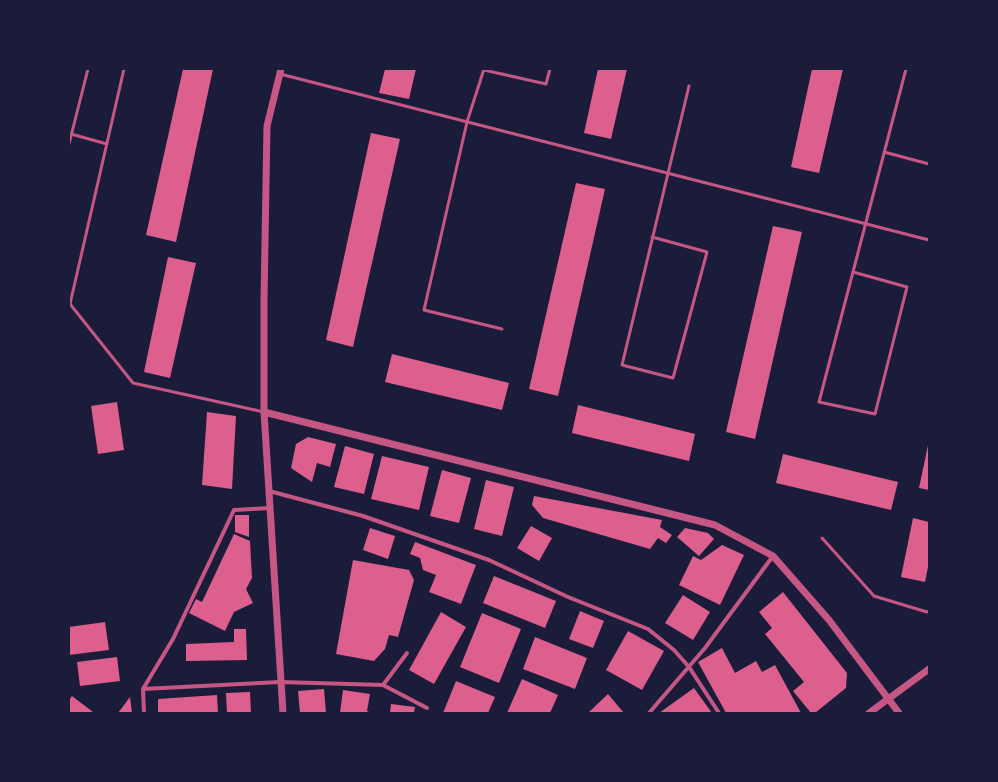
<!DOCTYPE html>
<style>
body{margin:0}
#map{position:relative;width:998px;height:782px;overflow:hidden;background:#1b1b3a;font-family:"DejaVu Sans",sans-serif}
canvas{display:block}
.frame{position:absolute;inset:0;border:70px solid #1b1b3a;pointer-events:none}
</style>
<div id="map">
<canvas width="998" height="782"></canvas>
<div class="frame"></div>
</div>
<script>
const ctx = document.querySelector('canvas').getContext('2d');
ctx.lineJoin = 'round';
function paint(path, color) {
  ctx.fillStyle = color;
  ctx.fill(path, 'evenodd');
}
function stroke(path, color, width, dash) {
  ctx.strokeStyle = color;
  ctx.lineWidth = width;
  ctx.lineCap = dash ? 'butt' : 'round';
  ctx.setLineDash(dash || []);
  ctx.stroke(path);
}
paint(new Path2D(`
 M183,69H213L176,242L146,235Z
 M385,69H416L409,99L379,93Z
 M598,69H627L611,139L584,133Z
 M812,69H843L819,173L791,167Z
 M371,133L400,139L353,347L326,340Z
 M576,183L605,189L558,396L529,389Z
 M773,226L802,232L755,439L726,432Z
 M168,257L196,263L170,378L144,372Z
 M392,354L509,383L502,410L385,382Z
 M117,402L124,450L98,454L91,406Z
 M578,405L695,434L689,461L572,433Z
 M207,412L236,416L232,489L202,485Z
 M308,437L336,444L330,467L317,463L312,482L291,468L296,444Z
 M928,445L929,446V490L919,488Z
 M345,446L374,454L364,494L334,487Z
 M783,454L898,482L891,510L776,483Z
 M382,456L429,467L419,510L371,499Z
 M442,470L471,478L459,523L430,516Z
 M486,480L514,487L502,536L474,529Z
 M534,496L662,520L660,527L672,535L666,543L658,538L650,549L543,518L532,505Z
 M235,515H249V537L235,532Z
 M913,518L929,522V562L925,582L901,577Z
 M531,526L552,538L539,561L517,548Z
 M370,528L395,536L388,559L363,550Z
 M685,528L708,533L714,539L699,556L677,537Z
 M234,534L250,541L252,578L246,589L253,603L234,612L225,631L189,613L196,599L202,602Z
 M415,542L476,565L461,604L429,592L436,575L423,570L420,558L410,554Z
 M722,545L744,555L720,605L679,585L693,556L701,560Z
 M353,560L409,570L414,580L398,637L389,635L385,649L374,661L336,654Z
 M494,576L556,601L545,628L483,603Z
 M783,592L847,673L846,688L815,713H811L793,691L804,682L765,634L772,628L759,612Z
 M683,595L710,612L693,640L665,623Z
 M580,611L604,621L593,648L569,639Z
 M441,612L466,627L434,684L409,670Z
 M482,613L521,629L499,683L460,667Z
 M105,622L109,650L69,655V627Z
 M234,629H246L247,660L186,661V644L234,642Z
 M628,631L664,651L642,690L606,670Z
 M535,637L587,658L575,689L523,669Z
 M722,648L735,673L756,661L762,672L775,665L801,713H726L698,662Z
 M117,657L120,681L80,686L77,662Z
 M522,679L558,695L550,713H507Z
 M456,681L495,697L488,713H443Z
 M694,688L712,713H659Z
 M324,689L326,713H300L298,691Z
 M343,690L370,694L367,711L371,713H340Z
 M250,692L251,713H227L226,693Z
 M608,694L624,713H588Z
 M217,695L218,713H158V699Z
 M72,696L93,712L92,713H69V700Z
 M130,697L132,713H118Z
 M391,704L415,707L414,713H390Z`), '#dd5f8e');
stroke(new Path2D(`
 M124,69L70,304L133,383L264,412
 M484,69L467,122L424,310L502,329
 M484,70L546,84L550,69
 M280,74L929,240
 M71,134L107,144
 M69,144L88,69
 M884,152L929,164
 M652,237L707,252L673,378L622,365L689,86
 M853,272L907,287L875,414L819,402L906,69
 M822,538L874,596L927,612L929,611`), '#c65784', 3);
stroke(new Path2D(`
 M269,491L363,516L489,560L568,597L648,629L674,650L689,667L719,713
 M383,685L407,653
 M143,689L280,682L383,685L427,708
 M144,713L143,689L173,639L234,510L271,508
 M649,713L705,648L773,556`), '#c65784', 4);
stroke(new Path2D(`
 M281,69L267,126L264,299V412L283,713
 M264,412L715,525L773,556L829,620L899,713
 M869,713L929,669`), '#c65784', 7);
</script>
